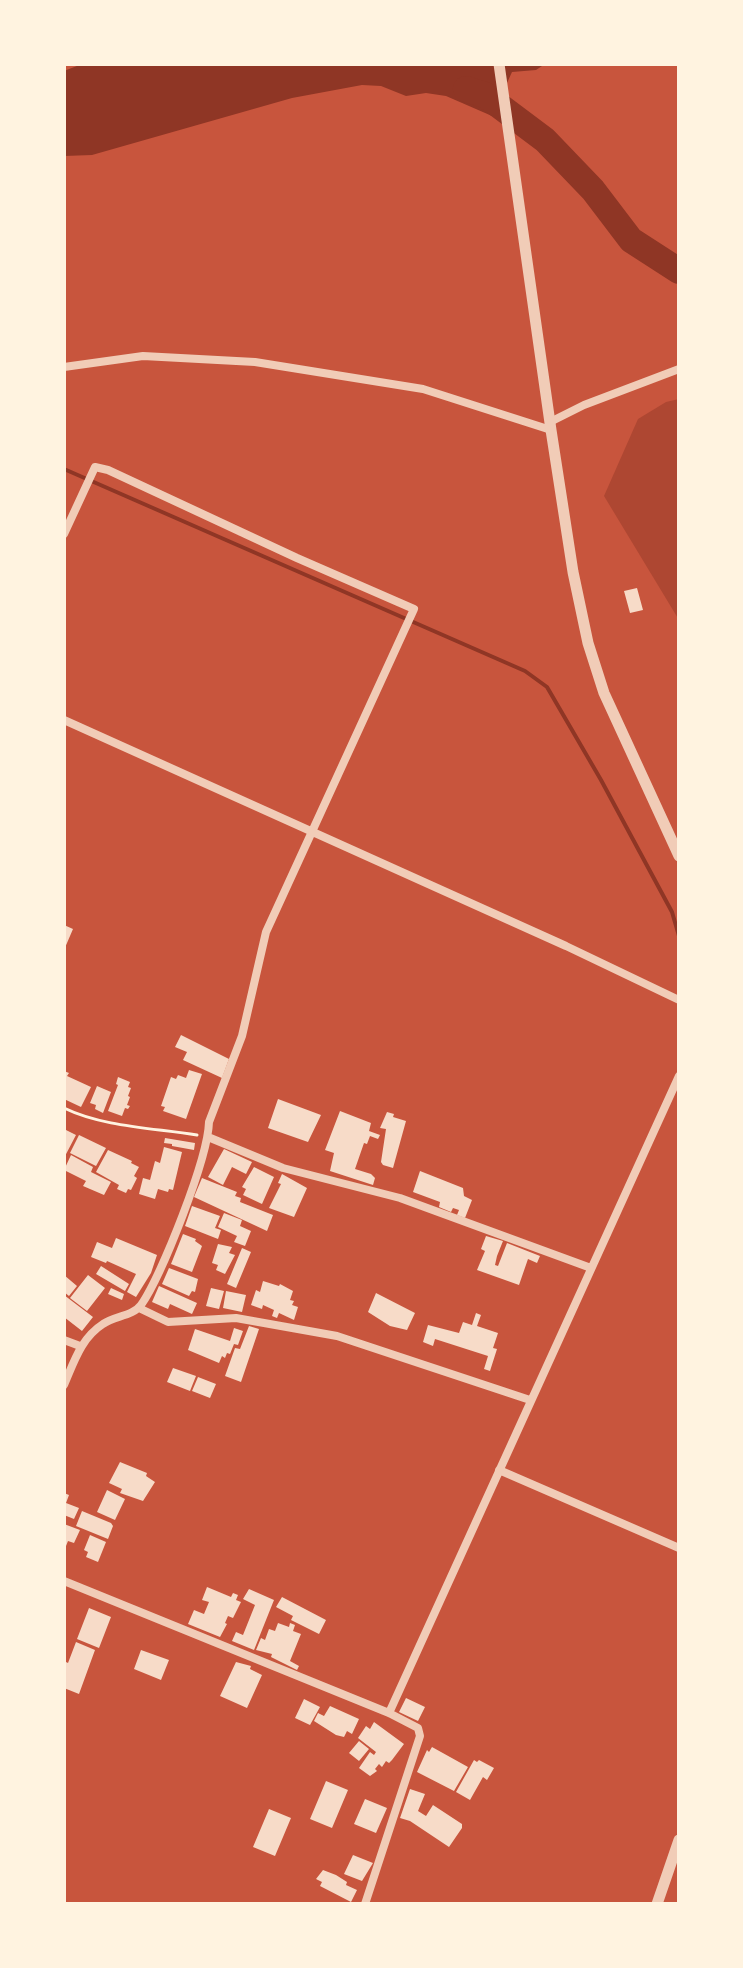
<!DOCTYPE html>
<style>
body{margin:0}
#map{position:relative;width:743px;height:1968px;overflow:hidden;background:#c8553d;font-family:"DM Sans",sans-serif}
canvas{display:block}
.frame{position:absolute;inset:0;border:66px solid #fff3e0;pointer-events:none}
</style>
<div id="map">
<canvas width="743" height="1968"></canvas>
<div class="frame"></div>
</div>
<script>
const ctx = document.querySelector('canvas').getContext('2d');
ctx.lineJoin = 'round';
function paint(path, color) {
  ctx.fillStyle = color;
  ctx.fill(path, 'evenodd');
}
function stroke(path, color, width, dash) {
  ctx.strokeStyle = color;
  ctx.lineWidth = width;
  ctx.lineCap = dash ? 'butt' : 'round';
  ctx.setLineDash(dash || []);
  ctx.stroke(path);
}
paint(new Path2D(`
 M679,399V620L604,496L638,419L666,402Z`), '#ae4732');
paint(new Path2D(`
 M82,64H545L536,70L512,72L492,116L446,96L426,93L406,96L381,86L362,85L292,98L92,155L64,156V71Z`), '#8f3625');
stroke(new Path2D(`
 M64,469L525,671L547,687L601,780L672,912L679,936`), '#8f3625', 4);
stroke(new Path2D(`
 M466,89L485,95L545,140L593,190L631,240L679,271`), '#8f3625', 26);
paint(new Path2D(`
 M637,588L643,610L630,613L624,591Z
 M64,925L73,929L64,950Z
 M181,1035L229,1059L222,1078L183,1060L187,1052L175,1047Z
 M189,1070L202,1074L186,1119L163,1111L165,1107L161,1106L171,1077L176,1079L178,1075L186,1078Z
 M64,1071L69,1073L67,1076L91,1087L81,1107L64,1099Z
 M118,1077L130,1082L128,1087L131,1088L128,1096L130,1097L127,1105L130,1106L128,1109L125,1108L122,1116L108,1111L118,1085L116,1084Z
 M97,1086L111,1092L103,1113L95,1109L96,1105L90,1103Z
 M278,1099L321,1115L308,1142L268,1128Z
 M340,1111L371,1123L369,1131L380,1135L378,1139L370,1136L367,1144L364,1143L355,1169L371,1174L375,1178L373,1185L330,1171L334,1153L325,1150Z
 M387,1112L394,1114L393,1117L406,1121L393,1168L383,1165L381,1162L386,1129L380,1128Z
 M66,1130L76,1135L64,1158V1134Z
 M79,1135L106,1148L96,1166L70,1153Z
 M165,1138L195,1143L194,1150L172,1146V1144L164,1143Z
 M164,1147L182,1152L173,1190L169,1189L168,1192L158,1189L155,1199L139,1194L143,1178L150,1180L155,1161L160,1163Z
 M224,1149L252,1162L246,1174L232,1167L223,1185L208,1177Z
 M108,1150L132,1161L131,1163L139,1167L134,1176L137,1178L131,1190L128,1189L126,1193L117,1189L119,1185L96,1172Z
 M71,1155L93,1167L91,1172L111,1182L104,1195L83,1186L86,1181L64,1170Z
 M254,1167L274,1177L262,1204L243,1195L246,1189L242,1187Z
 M420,1171L463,1188L464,1196L472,1200L465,1218L457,1215L459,1210L453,1208L451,1212L439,1207L440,1202L413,1192Z
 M282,1174L307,1188L294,1217L269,1208L281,1184L278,1183Z
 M202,1178L237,1192L235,1196L241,1198L240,1202L273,1215L267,1231L194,1197Z
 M192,1206L220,1216L215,1228L221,1230L218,1239L185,1226Z
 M224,1213L242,1220L240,1226L251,1231L245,1246L234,1242L237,1236L218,1227Z
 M183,1234L196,1239L195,1241L202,1246L192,1272L171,1264Z
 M486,1236L503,1241L497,1256L495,1265L498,1266L507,1243L540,1256L537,1263L528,1259L519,1285L477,1270L485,1251L481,1249Z
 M116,1238L157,1255L151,1273L136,1297L127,1292L136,1274L107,1261L106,1263L91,1257L97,1242L112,1248Z
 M218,1244L232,1247L229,1253L235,1255L225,1274L216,1270L218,1265L212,1263Z
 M242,1248L251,1252L236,1288L227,1284Z
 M101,1266L129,1284L125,1291L96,1274Z
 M169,1268L198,1279L195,1292L192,1291L189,1296L162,1284Z
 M64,1275L77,1286L69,1296L64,1292Z
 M88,1275L105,1288L87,1311L70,1298Z
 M263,1281L279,1286L280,1284L293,1291L290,1300L294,1301L292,1305L298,1307L294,1320L279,1313L277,1318L272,1316L274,1310L263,1305L262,1309L251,1305L256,1290L260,1292Z
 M159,1286L197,1303L192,1314L170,1304L168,1309L152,1302Z
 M111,1288L124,1294L122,1300L108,1294Z
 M211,1288L224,1291L219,1309L206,1306Z
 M226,1291L246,1295L242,1312L223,1308Z
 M376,1293L415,1313L407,1330L390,1326L368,1312Z
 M64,1295L93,1317L82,1331L64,1317Z
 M476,1313L481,1315L477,1326L498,1333L493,1348L497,1349L490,1371L484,1369L488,1356L435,1339L433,1346L423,1342L428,1325L459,1333L463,1322L472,1325Z
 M249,1326L259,1329L241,1382L225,1376L235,1348L240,1349Z
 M234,1328L243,1331L238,1345L234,1344L230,1354L227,1353L225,1358L222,1356L219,1363L188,1350L195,1329L230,1341Z
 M173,1368L196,1376L190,1391L167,1382Z
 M198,1377L216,1384L210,1398L192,1391Z
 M120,1462L147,1473L146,1476L155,1482L143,1501L120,1493L122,1489L109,1483Z
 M107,1490L125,1499L115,1520L97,1512Z
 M64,1493L69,1495L66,1503L79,1508L74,1519L64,1515Z
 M82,1511L111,1523L113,1526L108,1539L76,1526Z
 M64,1524L80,1530L74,1543L68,1541L64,1551Z
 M90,1535L106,1542L98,1562L86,1557L88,1552L84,1550Z
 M207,1587L231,1597L233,1593L238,1595L236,1600L241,1602L233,1618L228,1616L225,1623L227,1624L220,1637L188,1624L194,1610L204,1614L209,1602L202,1600Z
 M249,1589L274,1600L254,1650L232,1641L236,1632L243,1635L255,1605L243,1599Z
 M282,1597L326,1620L319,1634L291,1620L293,1616L276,1607Z
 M89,1608L111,1617L99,1648L77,1639Z
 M278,1623L289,1627L290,1623L295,1625L293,1631L301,1634L290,1661L299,1666L297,1670L271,1657L272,1654L256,1650L261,1638L265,1640L269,1629L275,1631Z
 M76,1642L95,1650L79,1694L64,1688V1661L68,1663Z
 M141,1650L169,1660L161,1680L134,1669Z
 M236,1662L251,1666L250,1669L262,1675L247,1708L220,1696Z
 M406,1698L425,1707L418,1721L399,1712Z
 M304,1699L320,1707L310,1725L295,1718Z
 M330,1706L359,1719L352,1734L347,1731L344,1737L336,1735L314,1721L318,1713L324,1716Z
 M374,1722L404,1744L392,1760L389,1763L386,1761L382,1767L379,1764L375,1769L377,1771L370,1776L359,1768L370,1752L374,1755L376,1752L358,1738L366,1726L370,1729Z
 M359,1741L369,1749L359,1761L349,1753Z
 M432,1747L468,1767L454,1791L417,1772L427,1750L429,1752Z
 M474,1760L477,1762L479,1760L494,1768L487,1780L483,1777L470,1800L456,1792Z
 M326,1781L348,1790L332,1828L310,1819Z
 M410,1789L425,1794L418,1811L426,1816L433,1805L462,1824V1828L449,1847L410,1821L400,1818Z
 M365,1799L387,1808L376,1833L354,1824Z
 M269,1809L291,1818L275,1856L253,1847Z
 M353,1855L373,1863L362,1881L344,1874Z
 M323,1870L336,1875L347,1882L346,1885L357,1890L351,1902L320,1886L322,1882L316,1879Z`), '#f7dbc8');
stroke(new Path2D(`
 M64,1108C103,1127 154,1128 197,1135`), '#fff3e0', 3);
stroke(new Path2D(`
 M64,367L143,356L255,362L423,389L551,430
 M550,422L584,405L679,369
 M64,534L95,467L108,470L297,558L414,609L266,932L242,1036L209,1122C208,1158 162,1275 141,1305C133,1316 114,1316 103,1324C81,1338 74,1362 64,1385
 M64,720L566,946L679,1000
 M208,1137L283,1168L400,1198L591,1268
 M139,1308L168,1322L236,1318L337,1336L530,1400
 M64,1340L80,1346
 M499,1470L679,1548
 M64,1581L389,1713L418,1728L420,1736L365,1904
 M389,1713L679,1076`), '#f1ccb7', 8);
stroke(new Path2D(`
 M499,64L551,430L573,572L588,643L604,693L679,856
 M657,1904L679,1840`), '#f1ccb7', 11);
</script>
